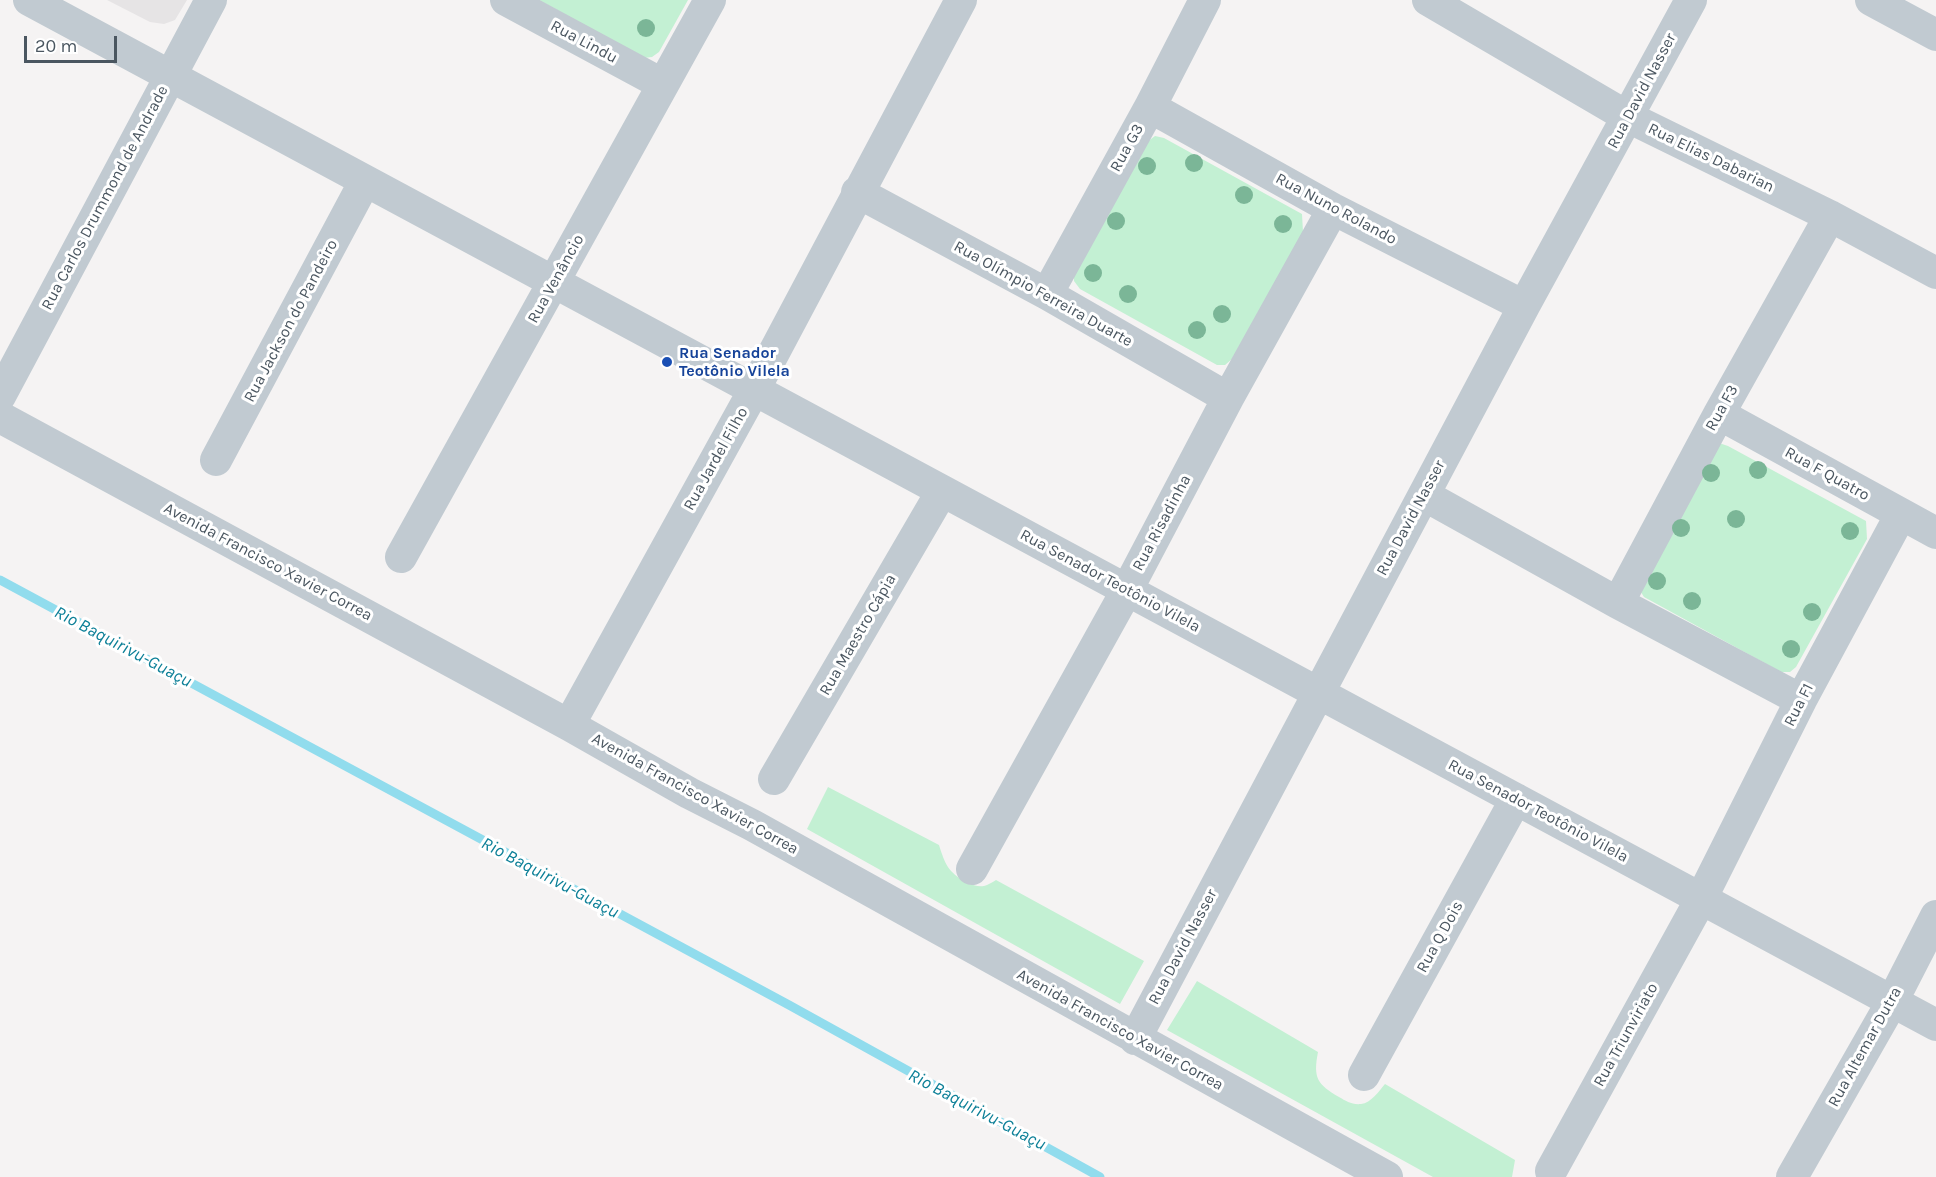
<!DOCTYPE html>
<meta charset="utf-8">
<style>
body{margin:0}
#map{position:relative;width:1936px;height:1177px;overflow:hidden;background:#f5f3f3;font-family:Karla,sans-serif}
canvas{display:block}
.scale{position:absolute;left:24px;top:36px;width:93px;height:27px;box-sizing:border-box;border:3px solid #4a5660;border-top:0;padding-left:8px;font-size:18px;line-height:21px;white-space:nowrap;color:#4a5660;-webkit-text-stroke:4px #fff;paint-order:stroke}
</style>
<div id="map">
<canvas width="1936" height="1177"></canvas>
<div class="scale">20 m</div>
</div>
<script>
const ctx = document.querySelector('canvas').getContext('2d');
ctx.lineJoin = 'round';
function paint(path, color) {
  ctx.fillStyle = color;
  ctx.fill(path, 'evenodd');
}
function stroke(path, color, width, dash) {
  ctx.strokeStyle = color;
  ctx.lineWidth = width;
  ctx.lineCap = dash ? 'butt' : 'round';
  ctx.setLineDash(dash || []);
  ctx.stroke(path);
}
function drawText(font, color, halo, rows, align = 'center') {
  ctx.font = font + ' Karla,sans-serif';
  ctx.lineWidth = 6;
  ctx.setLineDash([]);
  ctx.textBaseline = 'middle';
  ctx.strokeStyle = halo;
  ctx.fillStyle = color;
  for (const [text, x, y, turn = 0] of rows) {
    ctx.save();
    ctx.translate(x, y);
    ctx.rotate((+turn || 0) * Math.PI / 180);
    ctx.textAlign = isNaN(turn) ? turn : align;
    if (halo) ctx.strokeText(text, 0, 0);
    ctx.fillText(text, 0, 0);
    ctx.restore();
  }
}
paint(new Path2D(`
 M107,0H187L175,20L164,24L150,22Z`), '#e6e4e5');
paint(new Path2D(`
 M539,0H688L659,52L652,57L644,58Z
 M1155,136L1164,138L1302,214L1303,232L1232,359L1225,365H1217L1080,289L1074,281V272L1147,142Z
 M1719,443L1728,446L1866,521L1867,539L1796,667L1790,672H1781L1644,597L1639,589Z
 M828,787L939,845C945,864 948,872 966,882C979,888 984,888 996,880L1144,961L1120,1004L807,829Z
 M1197,981L1318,1052C1313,1078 1317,1084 1339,1097C1346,1101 1352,1105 1361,1104C1371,1103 1379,1091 1385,1084L1515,1160L1512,1177H1433L1167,1030Z`), '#c3f0d3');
stroke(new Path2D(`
 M0,580L789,1005L1100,1177`), '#91dced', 9);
stroke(new Path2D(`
 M29,0L1936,1025
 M506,0L662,84
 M1428,0L1628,117L1830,216L1936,273
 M1871,0L1936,35
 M1150,107L1333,209L1524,306
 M857,192L1047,294L1228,398
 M1047,294L1150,107L1205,0
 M0,396L211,0
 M1719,414L1936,533
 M0,417L569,725L689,793L752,825L1387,1177
 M216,460L365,181
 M1424,495L1618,603L1801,700
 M401,557L710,0
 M1618,603L1719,414L1830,216
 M569,725L754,390L961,0
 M774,779L942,491
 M972,869L1127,590L1228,398L1333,209
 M1135,1039L1524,306L1691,0
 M1364,1075L1516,799
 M1551,1171L1701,899L1801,700L1901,514
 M1792,1177L1892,1002L1936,916`), '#c1cad1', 32);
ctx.fillStyle = '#7bb697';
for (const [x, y] of [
 [646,28],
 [1194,163],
 [1147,166],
 [1244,195],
 [1116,221],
 [1283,224],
 [1093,273],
 [1128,294],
 [1222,314],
 [1197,330],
 [1758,470],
 [1711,473],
 [1736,519],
 [1681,528],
 [1850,531],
 [1657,581],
 [1692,601],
 [1812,612],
 [1791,649]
]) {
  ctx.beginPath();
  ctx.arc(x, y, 9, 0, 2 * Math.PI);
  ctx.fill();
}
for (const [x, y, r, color] of [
 [667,362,6,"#1a4fb4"]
]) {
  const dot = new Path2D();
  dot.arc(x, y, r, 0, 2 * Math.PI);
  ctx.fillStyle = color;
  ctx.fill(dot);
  stroke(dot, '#fff', 2);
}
drawText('16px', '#4a5660', '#fff', [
 ["Rua Lindu",584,42,28],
 ["Rua David Nasser",1642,91,-62],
 ["Rua G3",1127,148,-61],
 ["Rua Elias Dabarian",1711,158,26],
 ["Rua Carlos Drummond de Andrade",105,198,-62],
 ["Rua Nuno Rolando",1336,209,28],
 ["Rua Venâncio",556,279,-61],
 ["Rua Olímpio Ferreira Duarte",1043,294,29],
 ["Rua Jackson do Pandeiro",291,321,-62],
 ["Rua F3",1722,408,-61],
 ["Rua Jardel Filho",716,459,-61],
 ["Rua F Quatro",1827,474,29],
 ["Rua David Nasser",1411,518,-62],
 ["Rua Risadinha",1162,523,-62],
 ["Avenida Francisco Xavier Correa",268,562,28],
 ["Rua Senador Teotônio Vilela",1110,581,28],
 ["Rua Maestro Cápia",858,635,-60],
 ["Rua F1",1799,705,-63],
 ["Avenida Francisco Xavier Correa",695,794,29],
 ["Rua Senador Teotônio Vilela",1538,811,28],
 ["Rua Q Dois",1440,937,-61],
 ["Rua David Nasser",1183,947,-62],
 ["Avenida Francisco Xavier Correa",1120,1030,29],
 ["Rua Triunviriato",1626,1035,-61],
 ["Rua Altemar Dutra",1865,1047,-61]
]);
drawText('bold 16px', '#164399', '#fff', [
 ["Rua Senador",679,353],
 ["Teotônio Vilela",679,371]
], 'left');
drawText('italic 18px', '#0e8098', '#fff', [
 ["Rio Baquirivu-Guaçu",123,647,28],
 ["Rio Baquirivu-Guaçu",550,878,28],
 ["Rio Baquirivu-Guaçu",977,1110,28]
]);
</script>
